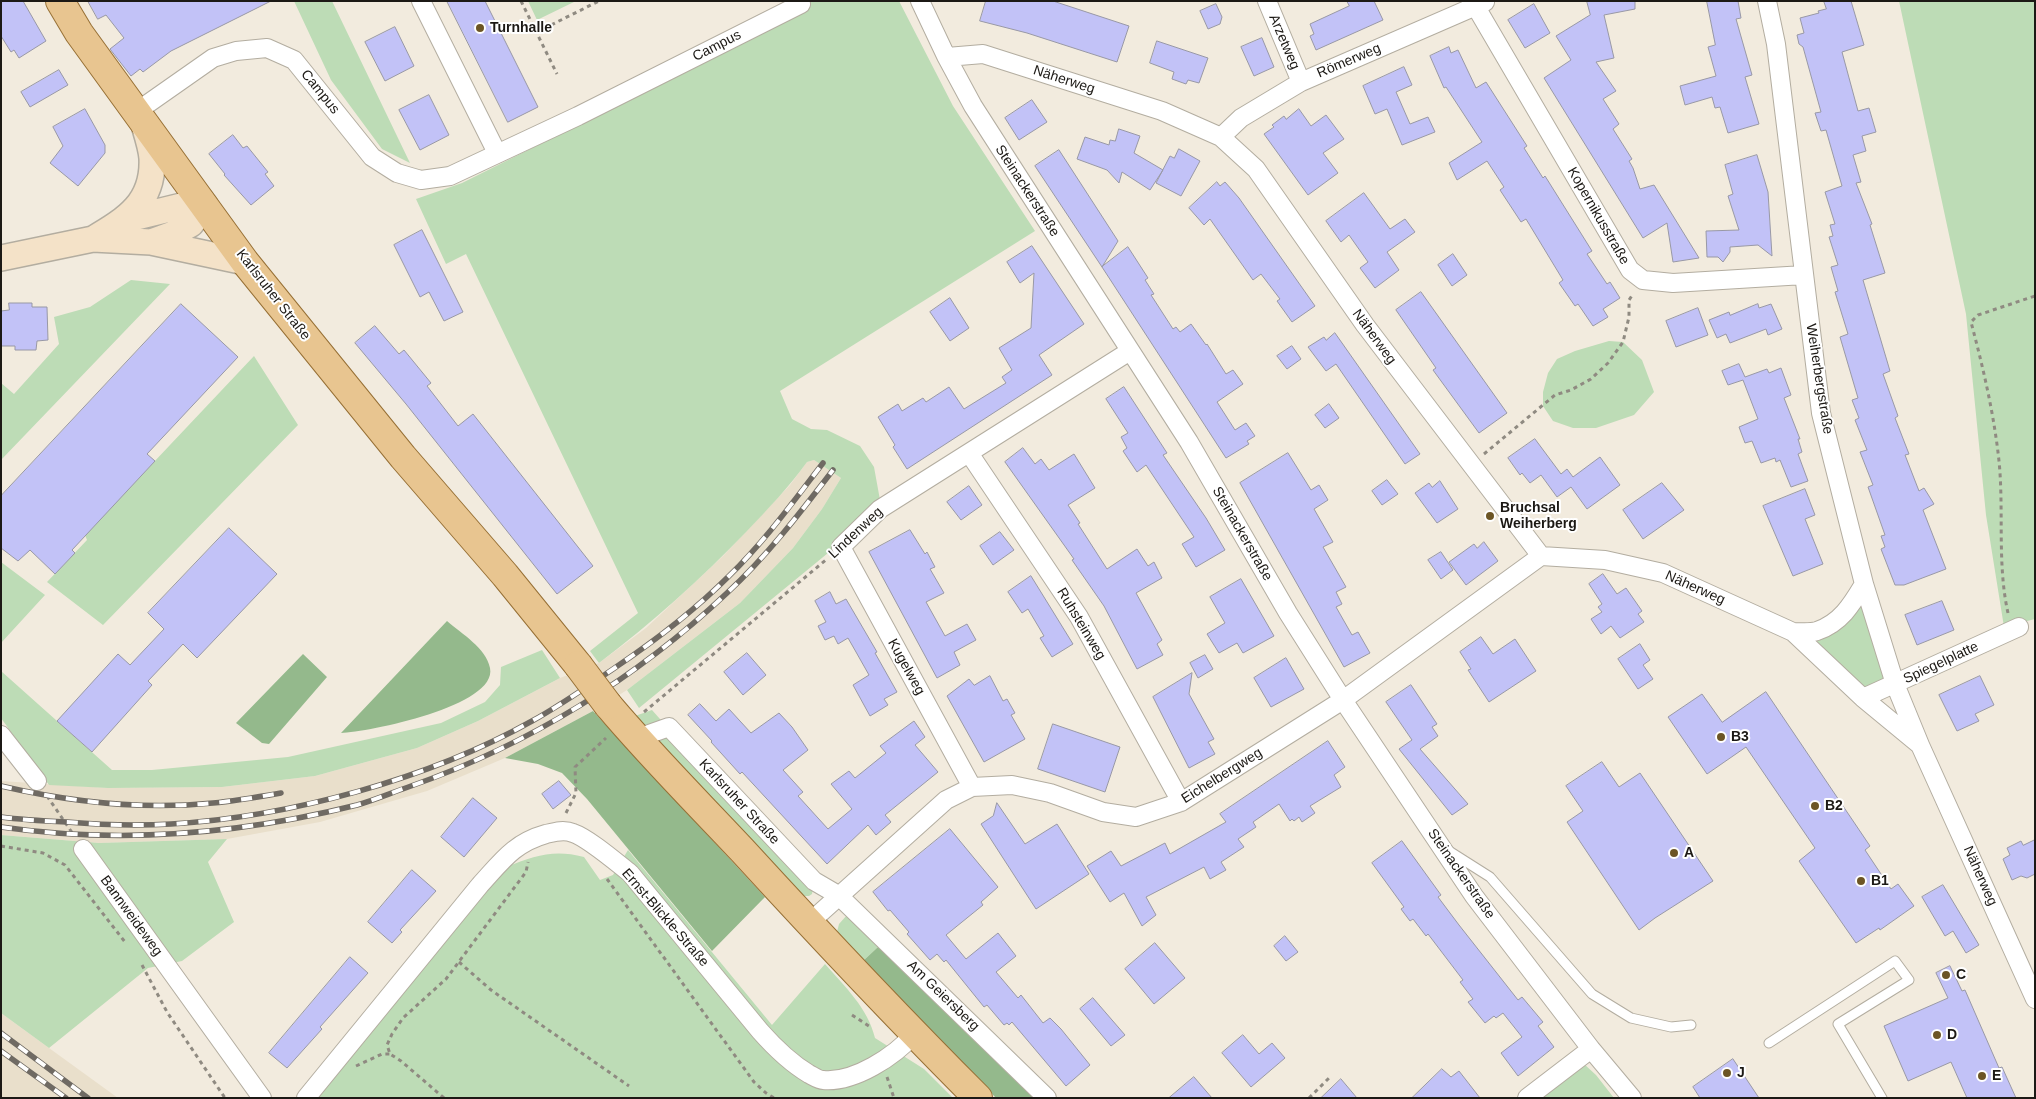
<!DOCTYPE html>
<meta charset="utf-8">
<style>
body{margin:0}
#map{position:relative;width:2036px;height:1099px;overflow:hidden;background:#f2ebde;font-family:Arial,sans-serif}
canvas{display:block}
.frame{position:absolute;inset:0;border:2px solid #1c1915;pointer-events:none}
</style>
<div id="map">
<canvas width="2036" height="1099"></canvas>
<div class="frame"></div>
</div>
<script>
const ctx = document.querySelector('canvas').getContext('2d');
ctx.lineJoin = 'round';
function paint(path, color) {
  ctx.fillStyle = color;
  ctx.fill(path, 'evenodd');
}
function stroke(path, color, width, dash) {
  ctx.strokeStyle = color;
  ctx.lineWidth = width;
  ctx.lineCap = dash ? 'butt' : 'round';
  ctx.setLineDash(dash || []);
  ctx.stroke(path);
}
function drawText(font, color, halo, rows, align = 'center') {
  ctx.font = font + ' Arial,sans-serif';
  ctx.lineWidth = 4;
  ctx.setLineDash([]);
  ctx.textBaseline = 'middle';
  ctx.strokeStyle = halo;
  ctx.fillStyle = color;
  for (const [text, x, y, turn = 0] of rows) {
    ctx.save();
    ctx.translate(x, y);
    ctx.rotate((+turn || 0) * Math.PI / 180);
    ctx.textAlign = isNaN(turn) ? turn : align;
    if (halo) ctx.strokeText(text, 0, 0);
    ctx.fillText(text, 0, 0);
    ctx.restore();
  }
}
paint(new Path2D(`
 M814,460L841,478L822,509L793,548L740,603L627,690L593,711L505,758L427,791L320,822L227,839L99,843L1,835V781L108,788L222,787L315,776L417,748L478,721L560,678L599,663L646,628L723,556L790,485L807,462Z
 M1,1013L49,1048L118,1098H1Z`), '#e9dfcb');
paint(new Path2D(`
 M294,1H332L410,163L382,149L331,80Z
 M528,1H576L537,20Z
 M798,1H899L953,106L1035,231L780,391L792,419L811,429L827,430L860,446L874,467L880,500L839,544L639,708L627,690L740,603L793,548L822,509L841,478L814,460L807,462C789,487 768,509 747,531C701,579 652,623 599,663L590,651L638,613L466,254L446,264L416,199L462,183L803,13Z
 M1899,1H2035V619L2004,627L1986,515L1966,314Z
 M131,280L170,284L1,460V383L14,394L59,344L54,317L90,307Z
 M1609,341L1623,342L1642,360L1654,392L1634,415L1596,428H1573L1553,421L1543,406V392L1548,373L1557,359L1575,351Z
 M254,356L298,425L103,625L47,582L87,540L85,535Z
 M1,562L45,595L1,643Z
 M1864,584L1895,684L1863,698L1793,632L1816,631Z
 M542,650L560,678L478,721L417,748L315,776L222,787L108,788L49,785L1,718V671L112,770H152L288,757L441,723L485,702L500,685L501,667Z
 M652,710L737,806L813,888L812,894L809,896H801L636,723L635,716Z
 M1,835L99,843L227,839L208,862L234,922L182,961L148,968L49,1048L1,1013Z
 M628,850L772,1025L825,964C845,987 868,1008 875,1038L924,1069L953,1098H318L506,867C535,856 553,849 584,857L600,880L613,875Z
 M847,915L878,947L863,961L840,939L837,932L839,924Z
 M1584,1064L1596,1075L1614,1098H1541Z`), '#bddcb6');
paint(new Path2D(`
 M447,621C462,634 486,648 490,668C498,706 368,732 341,733Z
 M303,654L327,677L269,744L262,743L236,723Z
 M593,711L765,897L712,951L587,799L562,773L538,764L505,758Z
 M878,947L1036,1098H996L863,961Z`), '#94b98c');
const building = new Path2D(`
 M1,1H23L46,41L19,58L14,50L11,52L1,36Z
 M88,1H271L171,51L143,72L140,69L131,76L110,49L124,38L106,15L98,19Z
 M447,1H485L538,107L508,122Z
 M986,1H1053L1129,26L1117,62L1027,33L980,21Z
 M1347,1H1374L1383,20L1316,50L1310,36L1314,34L1310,24L1349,6Z
 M1587,1H1635V9L1604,15L1614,58L1596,62L1616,91L1603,99L1619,124L1613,129L1632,159L1629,161L1633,168L1640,189L1654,185L1699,258L1673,262L1667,223L1643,238L1544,78L1571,60L1556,36L1590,15Z
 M1707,1H1738L1741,18L1736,19L1752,75L1745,77L1759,124L1728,133L1720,107L1715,108L1712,97L1685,105L1680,86L1716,76L1708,47L1715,45Z
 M1824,1H1851L1864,45L1842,52L1858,111L1869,108L1876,132L1862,136L1866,151L1853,155L1861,182L1856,183L1872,224L1870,225L1885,273L1863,280L1890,371L1883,374L1898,416L1895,418L1909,454L1905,455L1919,491L1924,488L1934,504L1923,510L1946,569L1904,585H1895L1881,549L1885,547L1881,536L1885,535L1868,487L1873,485L1860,452L1867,450L1855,420L1859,418L1852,400L1858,398L1840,337L1848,334L1835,292L1838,291L1831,267L1838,265L1829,237L1833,236L1830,225L1835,224L1825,192L1842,186L1826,130L1821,131L1815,113L1821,112L1803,47L1799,44L1797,35L1804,33L1800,18L1819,13L1818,11L1826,9Z
 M1216,4L1222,17L1220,24L1208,29L1200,11Z
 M1534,4L1550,33L1525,48L1508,20Z
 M395,27L414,66L385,81L365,42Z
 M1262,38L1274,67L1254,76L1241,47Z
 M1157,41L1208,58L1199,83L1188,80L1186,84L1172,79L1174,72L1150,63Z
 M1449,47L1451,53L1458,50L1476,88L1486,82L1527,146L1524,148L1543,178L1545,176L1592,251L1587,254L1607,284L1610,282L1620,298L1603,309L1608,317L1593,326L1578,304L1575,306L1559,283L1563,280L1526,219L1521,222L1500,190L1504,187L1487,161L1457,180L1449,163L1482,142L1446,87L1444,88L1430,56Z
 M1404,67L1412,85L1396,92L1410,124L1428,117L1435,132L1402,145L1387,109L1375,114L1363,86Z
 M59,70L68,85L30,107L21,92Z
 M429,95L449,135L420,150L399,110Z
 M1032,100L1047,122L1019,140L1005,118Z
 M85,109L105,145V153L78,186L50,163L63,146L53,127Z
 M1299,109L1311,126L1326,115L1344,139L1323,153L1338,173L1308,195L1264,134L1274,127L1272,125L1284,116L1286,119Z
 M1119,129L1140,136L1134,153L1163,170L1150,190L1122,172L1119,183L1107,170L1077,159L1085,137L1109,145L1110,140L1115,141Z
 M233,135L243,148L247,146L268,172L265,174L274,186L251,205L224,175L225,174L209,154Z
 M1179,149L1200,161L1181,196L1156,183L1170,156L1174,158Z
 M1059,150L1118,241L1102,267L1035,166Z
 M1757,155L1768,192L1772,256L1758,245L1730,247V252L1723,262L1718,257H1707L1706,231L1739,230L1728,196L1733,194L1725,165Z
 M1217,182L1220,186L1225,182L1239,198L1315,306L1292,322L1277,301L1280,299L1261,274L1253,280L1210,219L1204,225L1189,208Z
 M1364,193L1390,229L1405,219L1415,232L1387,252L1399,270L1375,288L1360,268L1368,262L1349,235L1341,242L1326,221Z
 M422,230L463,312L444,321L429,292L420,297L394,245Z
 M1032,246L1084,324L1039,355L1052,375L907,469L893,447L895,445L878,417L898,404L902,411L923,398L926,402L949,387L964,409L1006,383L1002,377L1012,370L999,348L1031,328L1034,273L1020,283L1007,262Z
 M1128,247L1148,278L1145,280L1154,294L1151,295L1173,329L1176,327L1180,332L1191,324L1206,345L1207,344L1226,374L1233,370L1243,384L1217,402L1235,430L1246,423L1255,436L1247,441L1249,444L1226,458L1102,267Z
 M1453,254L1467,275L1452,286L1438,265Z
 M1421,292L1507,413L1479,433L1433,370L1436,368L1396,310Z
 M950,298L969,328L950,341L930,312Z
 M9,303H32V307H47L48,340L37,341L36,350H15V346H1V311L9,310Z
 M181,304L238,357L147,454L155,461L72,550L75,553L55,574L30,550L18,561L1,548V496Z
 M1758,304L1759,308L1771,304L1782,329L1768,335L1766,329L1730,343L1726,334L1717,338L1709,320L1729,312L1730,315Z
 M1698,308L1708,335L1676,347L1666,321Z
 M375,326L399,354L404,350L431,383L427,386L458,426L473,414L593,566L557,594L406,404L355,343Z
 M1335,333L1420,454L1405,464L1336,364L1326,371L1308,347L1324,337L1326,340Z
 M1292,346L1301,359L1287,369L1277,356Z
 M1739,364L1745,377L1767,369L1769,373L1781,368L1791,395L1784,398L1800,439H1798L1802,452L1798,454L1808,481L1791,487L1780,460L1776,462L1775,458L1761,463L1752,441L1745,443L1739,427L1758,419L1743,380L1728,385L1722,371Z
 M1124,387L1167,453L1163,455L1206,518L1225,550L1196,567L1182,544L1194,537L1146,465L1137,472L1123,451L1127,448L1121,437L1128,433L1106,399Z
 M1329,404L1339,418L1325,428L1315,415Z
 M1535,439L1561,474L1567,469L1573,477L1600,457L1620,485L1587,509L1571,487L1557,497L1541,475L1530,483L1522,473L1520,475L1508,458Z
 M1023,448L1035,464L1041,459L1049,470L1074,454L1095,488L1068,505L1080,523L1078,524L1107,569L1137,549L1148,566L1154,562L1162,578L1136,593L1162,640L1157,644L1163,655L1137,669L1104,606L1072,560L1074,559L1005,462Z
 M1288,453L1311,490L1319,485L1328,500L1314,509L1333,542L1323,547L1346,587L1336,592L1342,604L1336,607L1352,635L1358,632L1370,653L1344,667L1240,483Z
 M1387,480L1398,494L1382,505L1372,491Z
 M1440,481L1458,509L1437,523L1415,493L1429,483L1432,487Z
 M1662,483L1684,510L1643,539L1623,510Z
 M969,486L982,505L961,520L947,502Z
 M1805,489L1815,515L1805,519L1823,564L1793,576L1763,506Z
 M229,528L277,574L197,658L183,644L148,681L152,685L92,752L57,721L118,654L130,665L164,629L148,613Z
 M910,530L925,554L927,552L935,567L930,569L944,593L926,602L945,636L967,624L976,640L954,652L960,665L937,678L869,552Z
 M1000,532L1014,550L993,565L980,546Z
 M1484,542L1498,561L1466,585L1449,562L1474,544L1477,548Z
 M1441,552L1453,570L1441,579L1428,560Z
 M1603,574L1617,594L1626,588L1642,611L1638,614L1644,622L1620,638L1611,626L1601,634L1591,619L1602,612L1598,607L1602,604L1589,584Z
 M1031,576L1073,644L1052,657L1040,638L1044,636L1028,609L1022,613L1008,592Z
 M1241,579L1274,636L1243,653L1237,643L1219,653L1207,634L1225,623L1210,597Z
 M830,592L836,604L846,599L877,652L875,653L897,692L884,699L888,705L870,716L853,685L869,675L856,652L848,638L838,644L834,636L825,640L818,626L826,622L815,601Z
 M1942,601L1954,630L1917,645L1905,615Z
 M1481,637L1493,654L1515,639L1536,671L1489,702L1468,670L1471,669L1460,652Z
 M1640,644L1650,660L1643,665L1653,679L1638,689L1618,659Z
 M747,653L766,675L743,695L724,672Z
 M1205,655L1213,669L1198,678L1190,663Z
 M1286,658L1304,689L1271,707L1254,678Z
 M1192,673L1189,694L1214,739L1208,742L1215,754L1189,768L1153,697Z
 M990,676L1003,701L1007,699L1015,713L1011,715L1025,739L984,762L947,696L969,679L974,685Z
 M1980,676L1994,705L1975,714L1979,721L1957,731L1939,695Z
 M1411,685L1437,724L1432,727L1438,736L1420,749L1468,804L1452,815L1399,749L1412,740L1386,702Z
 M1766,692L1870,846L1865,850L1891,889L1898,884L1914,906L1880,930L1879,928L1856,943L1799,861L1815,848L1746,747L1707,774L1668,717L1702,694L1722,722Z
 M700,704L716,721L729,709L751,733L779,713L792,727L808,750L783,770L803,792L798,796L828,829L852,809L831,784L849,771L855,778L886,753L880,746L914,721L925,737L915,745L938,772L885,815L891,822L876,835L868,825L827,864L742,772L740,774L711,742L712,741L688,715Z
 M1053,724L1120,747L1105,792L1038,769Z
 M1328,741L1345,767L1334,775L1341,787L1310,806L1315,813L1302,822L1299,817L1294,821L1292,819L1290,821L1279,804L1253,822L1256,827L1238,839L1244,847L1221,862L1226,870L1210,879L1204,867L1146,897L1156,915L1142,926L1124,893L1110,902L1087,866L1111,851L1121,866L1165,843L1170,854L1226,822L1220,814Z
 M1602,762L1619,787L1640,773L1713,881L1655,918L1639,930L1567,822L1583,811L1566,786Z
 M559,781L571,795L553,809L542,794Z
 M473,798L497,818L464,857L441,837Z
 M997,803L1025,844L1057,824L1089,874L1036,909L981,824L993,816Z
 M950,829L998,887L981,902L983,905L946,935L966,959L998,933L1016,956L996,972L1018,998L1021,995L1043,1023L1050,1018L1061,1029L1090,1065L1066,1086L1012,1022L1009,1025L1007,1023L1004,1025L987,1005L984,1007L946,960L944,962L937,954L930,960L907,934L909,932L890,910L888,911L873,892Z
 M2035,840V874L2027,878L2021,876L2012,880L2003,859L2010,855L2007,848L2021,841L2023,845Z
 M1402,841L1441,895L1438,897L1459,925L1518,1000L1522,997L1543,1022L1538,1026L1554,1047L1518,1076L1501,1053L1522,1037L1503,1013L1496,1018L1494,1016L1485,1023L1468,1002L1473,999L1460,982L1463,980L1428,934L1426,936L1413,919L1410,921L1401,909L1404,907L1372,863Z
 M412,870L436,891L400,930L402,932L392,943L368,922Z
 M1943,885L1979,945L1966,953L1953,931L1945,936L1922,897Z
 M1285,936L1298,952L1286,961L1274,946Z
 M1155,943L1185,978L1154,1004L1125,969Z
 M350,957L368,973L320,1027L322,1029L287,1068L269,1053Z
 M1950,966L1962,991L1965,990L1999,1068L2002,1067L2016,1098H1967L1951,1062L1908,1081L1884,1026L1948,998L1936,973Z
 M1093,998L1125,1035L1111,1046L1080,1009Z
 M1243,1035L1259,1054L1272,1043L1285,1058L1251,1087L1222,1053Z
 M1733,1059L1759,1098H1700L1693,1087Z
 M1442,1069L1451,1077L1459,1071L1480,1098H1412Z
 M1194,1077L1212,1098H1169Z
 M1341,1079L1357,1098H1321Z`);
paint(building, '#c2c2f7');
stroke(building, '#9898a5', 1);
const lane = new Path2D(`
 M1449,851L1490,877L1592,994L1631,1018L1671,1027L1691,1025
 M1769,1043L1895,961L1909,980L1838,1024L1882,1098`);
const street = new Path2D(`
 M421,1L497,153
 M920,1L946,56L973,106L1189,442L1288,613L1343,700L1474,896L1591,1049L1632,1098
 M1267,1L1301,82
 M1767,1L1776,44L1821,413L1864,584L1895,684L1920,745
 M1476,7L1630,270L1643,280L1673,283L1804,275
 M947,57L983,54L1162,111L1221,137L1256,169L1365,325L1541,556L1605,560L1663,573L1793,632C1801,632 1810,633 1817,631C1841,623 1852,604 1864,584
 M136,112L213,58L236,51L267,48L294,60L372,157L397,173L421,180L450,176L578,116L801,4
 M1221,137L1241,118L1301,82L1485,2
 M969,453L1079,617L1181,802
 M1793,632L1863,698L1920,745L2035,999
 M1863,698L2019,627
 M1,735L37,781
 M638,738L669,727L814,881L838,895L1047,1098
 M972,787L841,547L880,509L1130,351
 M83,849L262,1098
 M809,923L946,800L972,787L1012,785L1050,793L1103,812L1136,817L1181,802L1343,700L1541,556
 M306,1098L480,885C502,861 514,843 546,834C554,832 564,829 573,833C588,838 616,862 630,873L760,1031C775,1048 789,1062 809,1074C813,1076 819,1080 823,1080C854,1083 895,1056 914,1034
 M1527,1098L1591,1049`);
const secondary = new Path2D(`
 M124,220L202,201
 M93,239C127,219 154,202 152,158C151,147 147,135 144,125
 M151,242L245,262
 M1,258L93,239L151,242L173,234L191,224L205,205`);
const primary = new Path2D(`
 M60,1L79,33L245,262L403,457L505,575L578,665
 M608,705C650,755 697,802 742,850C819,934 897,1017 978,1098`);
stroke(lane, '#b3ada0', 11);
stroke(street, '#b3ada0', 20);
stroke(secondary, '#b3ada0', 28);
stroke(primary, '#977035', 30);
stroke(new Path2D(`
 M521,1L557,74
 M537,32L599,1
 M1484,454L1555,395L1571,390L1591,379L1608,363L1623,342L1629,317V300L1633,294
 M2008,613C1997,564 2004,511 1999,461C1994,414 1983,367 1971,322L1978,315L2035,296
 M644,712L827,559
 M47,796L73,834
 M566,813L576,793L575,767L606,738
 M1,846L43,853L65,865L125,942
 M607,879L754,1082L766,1093L774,1098
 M459,962L491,990L629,1086
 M142,965L167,1012L225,1098
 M852,1015L872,1028
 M356,1066L382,1054H390
 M887,1077L894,1098
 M444,1098L401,1061L390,1054L387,1045L392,1034L403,1018L446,979L526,872L528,862
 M1309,1098L1330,1077`), '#8f8a81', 3, [4, 4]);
stroke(lane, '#fff', 9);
stroke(street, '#fff', 18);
stroke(secondary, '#f4e2c8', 25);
stroke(primary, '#e8c590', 28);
const rail = new Path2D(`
 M1,786C70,802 142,810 213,803C235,801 258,797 281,793
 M1,817C23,820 45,821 67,822C102,825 136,826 171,824C289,817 429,779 532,721C561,705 588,686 616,667C656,640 695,610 729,576C765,541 793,502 823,463
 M1,827C120,844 241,834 357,805C375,800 393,792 411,786C528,745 637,678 727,593C767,556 800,513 833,470
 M1,1033L88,1098
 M1,1051L66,1098`);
stroke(rail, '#6f6a63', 5.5);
stroke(rail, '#fff', 4, [11]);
const primaryBridge = new Path2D(`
 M578,665L608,705`);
stroke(primaryBridge, '#977035', 30, []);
stroke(primaryBridge, '#e8c590', 28);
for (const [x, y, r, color] of [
 [480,28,5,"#6c5525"],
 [1490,516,5,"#6c5525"],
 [1721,737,5,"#6c5525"],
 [1815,806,5,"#6c5525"],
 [1674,853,5,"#6c5525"],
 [1861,881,5,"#6c5525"],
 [1946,975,5,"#6c5525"],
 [1937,1035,5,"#6c5525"],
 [1727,1073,5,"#6c5525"],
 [1982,1076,5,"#6c5525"]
]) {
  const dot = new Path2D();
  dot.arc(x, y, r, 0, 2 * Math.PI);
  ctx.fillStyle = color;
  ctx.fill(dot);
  stroke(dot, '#fff', 2);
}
drawText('bold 14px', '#1c1915', '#fff', [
 ["Turnhalle",490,28],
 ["Bruchsal",1500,508],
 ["Weiherberg",1500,524],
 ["B3",1731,737],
 ["B2",1825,806],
 ["A",1684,853],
 ["B1",1871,881],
 ["C",1956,975],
 ["D",1947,1035],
 ["J",1737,1073],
 ["E",1992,1076]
], 'left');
drawText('14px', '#1c1915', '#fff', [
 ["Arzetweg",1284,42,67],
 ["Campus",717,46,-27],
 ["Römerweg",1349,61,-23],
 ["Näherweg",1064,80,18],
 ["Campus",320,92,51],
 ["Steinackerstraße",1027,191,57],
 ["Kopernikusstraße",1598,216,60],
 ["Karlsruher Straße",273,295,52],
 ["Näherweg",1374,337,54],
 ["Weiherbergstraße",1819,379,81],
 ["Lindenweg",856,533,-43],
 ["Steinackerstraße",1242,534,60],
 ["Näherweg",1695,588,24],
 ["Ruhsteinweg",1081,624,59],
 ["Spiegelplatte",1941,663,-25],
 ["Kugelweg",906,667,61],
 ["Eichelbergweg",1222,776,-32],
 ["Karlsruher Straße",739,802,47],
 ["Steinackerstraße",1461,874,55],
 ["Näherweg",1980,876,66],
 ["Bannweideweg",131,916,54],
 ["Ernst-Blickle-Straße",665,918,49],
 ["Am Geiersberg",943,996,44]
]);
</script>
